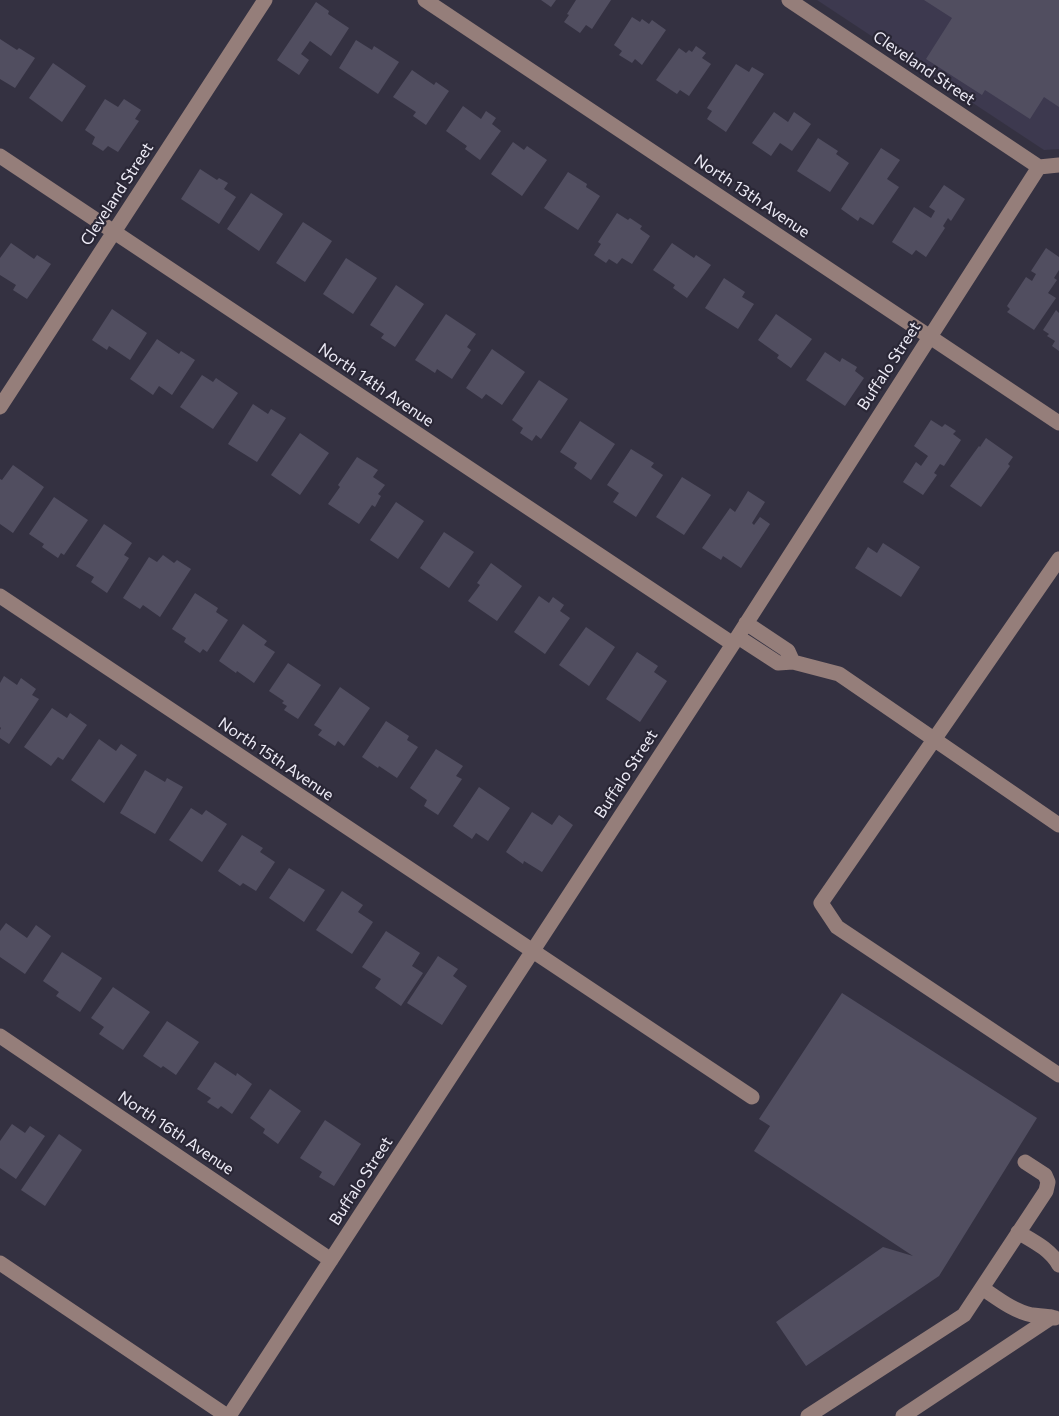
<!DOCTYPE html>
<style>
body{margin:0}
canvas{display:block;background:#343141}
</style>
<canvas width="1059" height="1416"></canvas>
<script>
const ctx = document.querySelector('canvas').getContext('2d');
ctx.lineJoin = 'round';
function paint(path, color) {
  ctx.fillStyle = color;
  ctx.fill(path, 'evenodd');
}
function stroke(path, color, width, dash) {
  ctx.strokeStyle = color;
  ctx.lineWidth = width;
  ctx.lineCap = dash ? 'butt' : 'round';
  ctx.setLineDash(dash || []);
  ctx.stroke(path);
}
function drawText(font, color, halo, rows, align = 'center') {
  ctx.font = font + ' Commissioner,sans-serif';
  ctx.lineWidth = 4.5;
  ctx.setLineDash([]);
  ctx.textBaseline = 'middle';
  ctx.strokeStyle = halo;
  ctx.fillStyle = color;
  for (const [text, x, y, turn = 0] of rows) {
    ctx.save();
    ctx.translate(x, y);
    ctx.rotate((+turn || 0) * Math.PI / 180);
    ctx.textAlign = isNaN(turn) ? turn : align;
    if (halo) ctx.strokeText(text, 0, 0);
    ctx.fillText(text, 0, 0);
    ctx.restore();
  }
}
paint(new Path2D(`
 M817,0H1059V149L1044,150Z`), '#3d394f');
paint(new Path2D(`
 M541,0H556L551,7Z
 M576,0H611L592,29L586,25L580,33L564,22L569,15L567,14Z
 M924,0H1059V107L1044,97L1030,119L985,90L982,95L926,59L952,18Z
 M316,2L329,11L328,14L349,28L331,56L310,41L301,54L309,60L299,75L277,60Z
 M632,17L640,22L642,19L649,24L652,20L666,30L642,65L635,59L632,63L619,55L622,51L614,45Z
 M0,39L17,50L19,48L35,58L15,88L0,79Z
 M356,40L372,50L374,46L399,62L378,94L339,68Z
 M696,46L706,53L702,58L711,64L689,96L680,90L677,94L656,80L679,48L686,53L689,50L692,52Z
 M53,63L86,86L62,122L29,98Z
 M736,64L749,72L752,67L764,74L726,132L707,119L712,111L707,108Z
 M412,70L434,85L436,82L449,91L426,125L413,116L416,112L393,97Z
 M105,99L118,107L124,99L141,110L135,119L139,121L118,152L108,146L103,151L92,144L95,137L85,130Z
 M463,106L481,119L486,111L496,118L492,124L501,131L480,160L465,149L467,146L446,131Z
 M774,112L788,122L794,112L811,124L792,151L780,143L771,156L752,143Z
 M818,138L838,151L836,154L849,163L830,192L797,171Z
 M513,142L524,150L527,146L547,160L522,196L491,174Z
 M881,148L900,160L887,179L899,187L873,225L860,217L858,221L841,209Z
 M200,169L217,180L219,178L228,183L224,189L236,197L219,224L181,199Z
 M568,172L587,184L586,187L600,196L578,230L544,208Z
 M944,185L965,199L951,221L948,218L943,226L945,228L926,257L916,250L912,255L892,242L914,207L931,218L935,211L929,207Z
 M251,193L283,214L259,251L227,229Z
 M617,213L628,220L630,218L642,226L640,229L650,236L632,264L622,258L617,264L609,259L606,263L594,255L601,244L598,242Z
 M303,222L332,241L305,282L276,263Z
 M11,243L34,259L37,255L51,264L27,299L13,290L16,285L0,275V258Z
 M672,243L694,258L696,255L711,265L687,298L673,288L675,285L653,270Z
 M1046,248L1059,257V270L1054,278L1057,280L1048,293L1056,298L1034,330L1007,312L1010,309L1007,306L1026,277L1032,281L1036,274L1031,271Z
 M346,258L377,278L353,314L323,294Z
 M724,278L745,292L742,297L754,304L738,329L705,308Z
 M396,285L424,304L395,347L381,338L384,334L370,325Z
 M112,309L147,333L130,360L109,346L107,350L92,340Z
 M1056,310L1059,313V351L1052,346L1055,341L1047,336L1049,334L1043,330Z
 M446,314L476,334L467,347L471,350L452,379L437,369L435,373L415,360Z
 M776,314L812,339L791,368L777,358L779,355L758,340Z
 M157,339L179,354L181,351L195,360L172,395L159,386L153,395L130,379Z
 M492,349L525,372L502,405L486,394L482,399L466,388Z
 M825,352L840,362L842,358L857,367L855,371L864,378L845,406L806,380Z
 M202,375L213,382L216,378L238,393L213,429L180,407Z
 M539,380L568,399L541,439L536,435L532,441L520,433L523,428L512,420Z
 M253,404L268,414L271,409L286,418L257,462L228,444Z
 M931,420L942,427L945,424L956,431L953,434L961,440L944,466L940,464L934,473L937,475L923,495L903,482L916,462L921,466L928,456L914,446Z
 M580,421L615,444L591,480L574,468L577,463L560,452Z
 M300,433L329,453L300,495L271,475Z
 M986,438L1013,457L1008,464L1010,466L981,507L950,486L979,446L980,447Z
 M631,449L654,463L651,467L663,475L636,517L613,502L619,493L607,485Z
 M357,457L378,470L373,477L385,485L378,494L381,496L375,507L372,505L359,524L328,504L340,487L338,485Z
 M13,465L44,487L13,533L0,524V479L2,480Z
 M682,477L711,495L684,535L656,517Z
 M748,491L765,502L752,523L754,525L760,517L770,524L741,568L723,556L721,560L702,548L730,508L735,512Z
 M54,497L88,520L64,555L61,553L58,558L42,547L44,544L29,534Z
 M396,502L424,521L398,559L370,540Z
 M104,524L132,543L124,555L129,558L107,593L91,582L94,577L76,566Z
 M444,532L474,552L449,588L420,568Z
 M883,543L920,567L901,597L855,568L868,547L877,553Z
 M163,555L174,563L177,560L191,569L160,617L143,605L140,609L123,598L149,557L157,562Z
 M491,563L522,586L497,621L468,601L480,585L477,583Z
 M195,593L218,608L216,612L228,620L207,652L203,649L200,653L184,642L186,638L172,629Z
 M539,596L549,603L553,597L564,605L560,611L570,618L545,654L514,632Z
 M243,624L267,641L264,645L275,652L254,683L237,671L236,673L219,661Z
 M586,627L615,647L589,686L559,665Z
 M637,652L658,666L654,672L667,681L640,722L606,699Z
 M288,663L321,685L298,719L284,710L287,706L282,703L284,701L269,691Z
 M4,676L17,685L21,678L36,689L32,695L39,699L9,744L0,738V730L1,728L0,727V683Z
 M340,687L370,708L344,746L338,741L335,746L318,735L322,730L314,725Z
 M52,708L67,718L70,713L87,725L63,760L58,757L51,766L24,747Z
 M386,721L409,736L407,740L418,747L397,778L379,766L378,768L362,757Z
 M99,739L116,751L121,744L137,755L104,803L71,780Z
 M436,749L463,766L456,776L462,779L438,815L424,806L427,800L410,788Z
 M145,770L165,782L167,778L183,787L155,834L120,813Z
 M479,787L510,808L488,841L476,833L472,839L453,826Z
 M191,808L202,815L206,810L227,824L202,862L169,840Z
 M532,812L552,825L559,815L573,825L542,872L524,861L523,864L506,852Z
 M242,835L263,848L260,852L275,862L256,891L243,883L240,886L218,871Z
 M289,868L325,890L304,922L269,898Z
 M342,891L363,905L358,912L373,922L352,954L316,930Z
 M6,923L27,938L36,925L51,936L25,974L0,957V931Z
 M386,931L420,953L412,966L423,973L401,1006L375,988L381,979L362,967Z
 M62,952L102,978L80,1012L56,996L59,992L43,981Z
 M438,956L458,969L453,976L467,986L442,1025L407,1003Z
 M113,987L150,1012L123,1050L99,1034L104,1027L91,1018Z
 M842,993L1037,1118L939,1276L806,1366L776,1322L883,1247L913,1256L754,1151L770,1126L759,1119Z
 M167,1021L199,1042L176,1075L163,1066L161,1068L143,1056Z
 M215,1062L236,1076L237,1073L252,1084L232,1114L221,1106L218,1109L207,1102L211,1098L197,1089Z
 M270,1089L301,1111L278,1144L263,1133L265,1129L250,1118Z
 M325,1120L361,1144L334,1186L319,1177L322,1172L300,1158Z
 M12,1124L25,1133L30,1126L45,1136L16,1179L0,1168V1141Z
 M59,1134L82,1150L45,1206L21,1190Z`), '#514e60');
stroke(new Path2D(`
 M425,0L1059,423
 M789,0L1039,167
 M0,156L733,644
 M1039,167L1059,165
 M0,407L265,0
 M1059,559L821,903L837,927L1059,1075
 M0,596L752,1097
 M746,623L788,651L793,662
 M738,637L778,663L793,662L839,674L1059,825
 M0,1036L331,1260
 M1018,1232C1033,1241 1050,1249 1059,1265
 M0,1263L227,1416
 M982,1288C997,1298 1013,1311 1032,1315C1040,1316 1048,1316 1055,1318
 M229,1416L733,644L1039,167
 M808,1416L964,1315L1046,1191L1048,1182L1045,1175L1025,1162
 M903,1416L1052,1317`), '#957e7a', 15);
drawText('16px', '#edebf6', '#2a2736', [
 ["Cleveland Street",924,68,34],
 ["Cleveland Street",117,194,-57],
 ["North 13th Avenue",752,196,34],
 ["Buffalo Street",889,366,-57],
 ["North 14th Avenue",376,385,34],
 ["North 15th Avenue",276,759,34],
 ["Buffalo Street",626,774,-57],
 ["North 16th Avenue",176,1133,34],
 ["Buffalo Street",361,1181,-57]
]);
</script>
